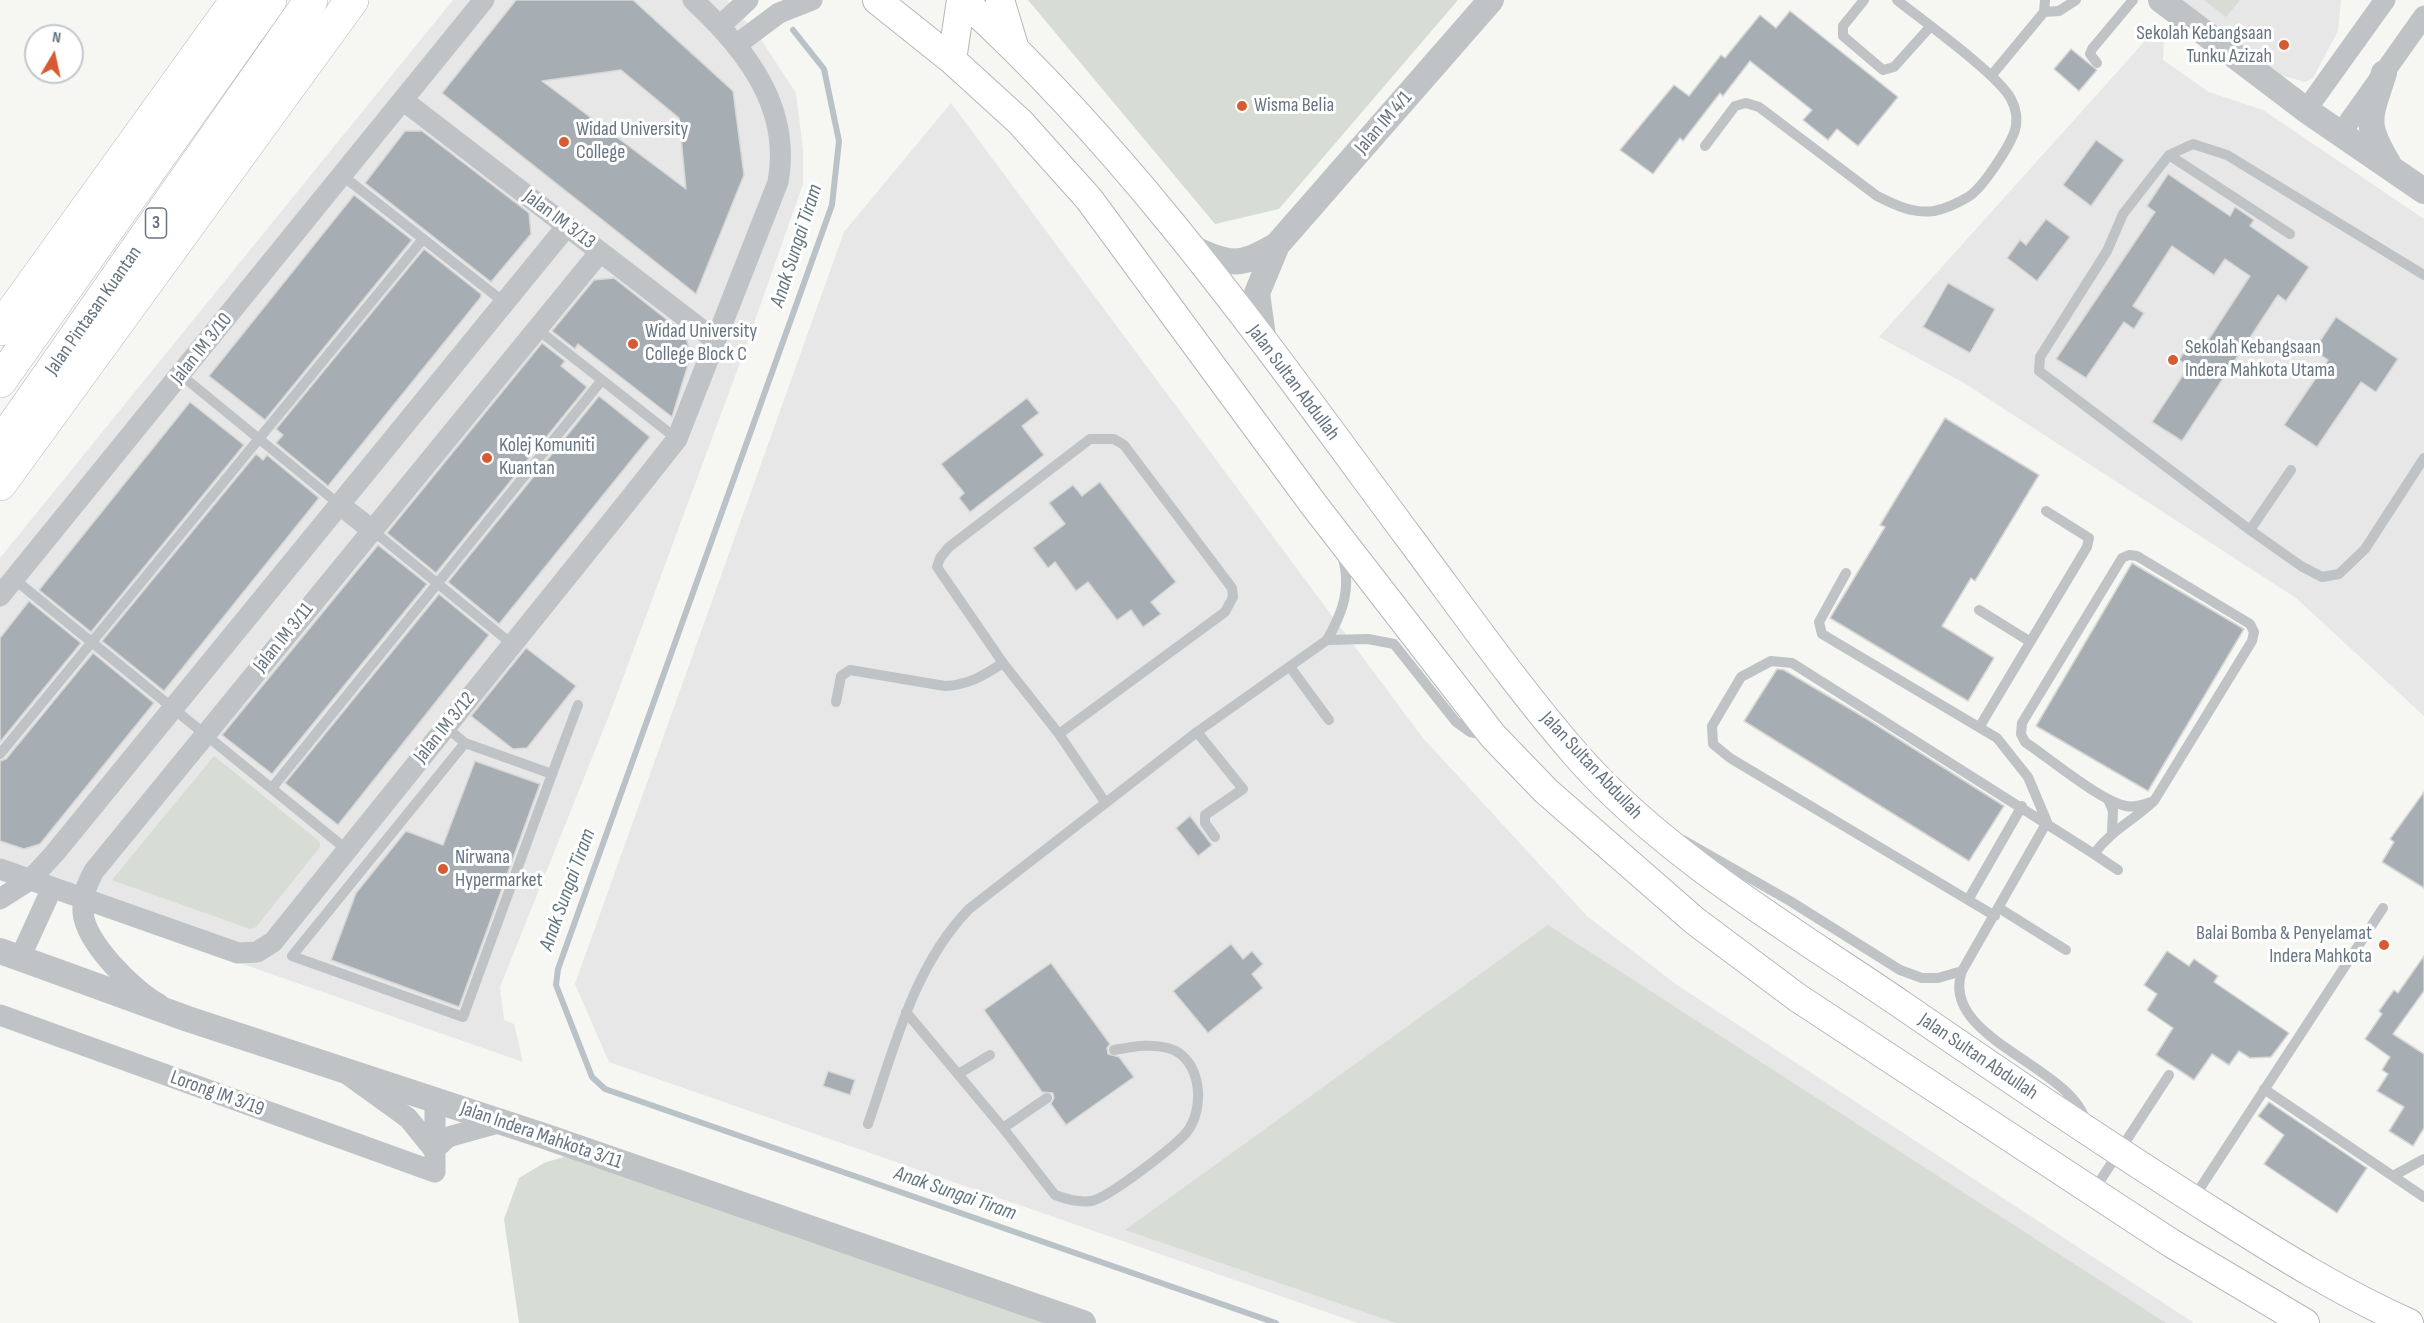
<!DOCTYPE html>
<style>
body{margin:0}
#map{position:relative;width:2424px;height:1323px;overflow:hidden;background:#f6f6f3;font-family:"Sofia Sans Condensed",sans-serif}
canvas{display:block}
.north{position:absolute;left:24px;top:24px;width:60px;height:60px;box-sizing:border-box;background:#fff;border:2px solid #c2c8cd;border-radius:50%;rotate:9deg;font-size:16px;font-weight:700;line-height:24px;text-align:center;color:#677582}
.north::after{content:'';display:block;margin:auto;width:21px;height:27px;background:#d75b32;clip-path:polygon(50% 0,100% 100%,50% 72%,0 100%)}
</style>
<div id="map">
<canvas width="2424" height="1323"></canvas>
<div class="north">N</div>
</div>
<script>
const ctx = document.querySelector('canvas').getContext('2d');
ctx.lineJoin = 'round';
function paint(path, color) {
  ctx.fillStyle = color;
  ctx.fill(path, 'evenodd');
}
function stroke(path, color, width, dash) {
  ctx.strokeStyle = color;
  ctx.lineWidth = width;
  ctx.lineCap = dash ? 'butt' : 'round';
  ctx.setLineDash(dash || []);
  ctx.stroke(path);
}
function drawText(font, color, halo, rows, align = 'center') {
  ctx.font = font + ' "Sofia Sans Condensed",sans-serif';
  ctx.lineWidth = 6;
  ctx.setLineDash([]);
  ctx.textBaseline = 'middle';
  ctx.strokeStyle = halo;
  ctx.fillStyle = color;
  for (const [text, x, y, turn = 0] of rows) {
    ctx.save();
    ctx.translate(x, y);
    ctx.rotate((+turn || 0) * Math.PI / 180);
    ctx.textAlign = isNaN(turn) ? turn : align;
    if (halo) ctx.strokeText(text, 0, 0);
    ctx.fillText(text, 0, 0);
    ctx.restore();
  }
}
paint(new Path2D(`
 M453,0H727L760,38L796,93L803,150V184L741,360L610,713L500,987L504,1020L514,1024L523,1062L0,879V558Z
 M2181,0H2341L2338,31L2313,78L2305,82L2277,74Z
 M2154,31L2164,38L2163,60L2209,92L2263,110L2424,219V716L2296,598L1964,383L1879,337Z
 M951,103L1422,737L1587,916L1677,985L2194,1323H1358L609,1062L575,984L844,232Z`), '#e6e7e6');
paint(new Path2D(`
 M1028,0H1458L1279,209L1215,224Z
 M2204,0H2240L2226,17Z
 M214,756L320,842V847L256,927L250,929L112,880Z
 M1548,925L2166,1323H1396L1125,1230Z
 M586,1150L1076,1323H519L504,1219L519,1178L544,1163Z`), '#d7dcd4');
stroke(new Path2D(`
 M793,30L824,69L839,141L832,205L558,969L556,985L592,1077L605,1089L1276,1323`), '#b8c2c7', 6);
const building = new Path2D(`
 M516,0H633L733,91L744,175L696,294L442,93ZM621,70L679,118L686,189L542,81Z
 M1790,11L1898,97L1858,146L1837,129L1828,140L1803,120L1812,110L1750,61L1723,96L1720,93L1683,141L1680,138L1653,174L1620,150L1674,85L1689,96L1721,55L1725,58L1760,15L1776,28Z
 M2071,49L2097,70L2079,91L2054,69Z
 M405,131H422L529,213L531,234L491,282L365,183Z
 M2096,140L2124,160L2091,206L2063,185Z
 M2168,174L2230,216L2235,207L2254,220L2250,226L2309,267L2286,301L2278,295L2182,441L2152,422L2189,366L2179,360L2190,343L2201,351L2250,276L2225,259L2214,275L2172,246L2133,306L2144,313L2134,329L2124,322L2086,378L2056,359L2155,212L2147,206Z
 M354,195L412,240L265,420L209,376Z
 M2046,219L2070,237L2037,281L2007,258L2020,240L2026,245Z
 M424,249L481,294V297L328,486L276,443L283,435L276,429Z
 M614,278L685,334L691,355L672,417L578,344L575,349L552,331L594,280Z
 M1948,283L1995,309L1970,353L1923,327Z
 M2336,317L2398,359L2376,392L2361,382L2317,447L2284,425L2328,360L2314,350Z
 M542,343L565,361L561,366L587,387L436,573L387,533Z
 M599,396L650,437L499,624L448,582Z
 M1027,398L1039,413L1022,426L1044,455L970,512L959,498L964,493L941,464Z
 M190,402L244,445L91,632L39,590Z
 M1945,418L2039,475L1975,581L1971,578L1942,626L1994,658L1968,701L1830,618L1885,527L1880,525Z
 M256,454L263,460L267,455L319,498L164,691L102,641Z
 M1100,482L1176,582L1151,602L1161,614L1143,627L1131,610L1117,620L1088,582L1076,591L1055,562L1048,568L1033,548L1065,524L1049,503L1073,485L1082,496Z
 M378,545L427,584L272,774L222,735Z
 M2132,563L2244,629L2148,791L2036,726Z
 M439,594L489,635L338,825L285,783Z
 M29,601L81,643L0,742V638Z
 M526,648L576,686L527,748L513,749L471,716Z
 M93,653L154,703L40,844L24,849L0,841V761L6,759Z
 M1777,669L1784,670L1867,719L2004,806L1969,861L1744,721Z
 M475,761L540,784L459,1007L331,960L356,893L406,831L443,845Z
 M2424,792V888L2382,862L2394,842L2390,839Z
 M1190,816L1212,845L1198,856L1176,828Z
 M1231,944L1243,959L1252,951L1263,964L1252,974L1263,988L1208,1033L1173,991Z
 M2167,951L2189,966L2194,959L2218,976L2214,982L2289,1033L2271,1057L2250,1058L2239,1051L2229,1065L2212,1054L2194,1080L2156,1055L2173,1028L2147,1010L2157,994L2144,985Z
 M2424,956V991L2393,1034L2424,1054V1128L2413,1146L2389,1131L2404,1107L2377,1091L2388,1074L2382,1070L2390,1057L2365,1039L2382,1014L2379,1011L2394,990L2398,993Z
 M1051,963L1110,1044L1107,1048L1108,1054L1119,1057L1134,1077L1066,1125L1051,1104L1054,1098L1053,1093L1042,1092L984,1010Z
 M828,1071L855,1080L850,1095L823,1086Z
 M2269,1102L2367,1168L2337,1213L2264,1164L2284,1135L2258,1116Z`);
paint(building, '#a6adb3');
stroke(building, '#d7d7d5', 1.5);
const secondary = new Path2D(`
 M877,0L952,60L1020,122L1089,199L1314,505L1493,736L1546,791L1695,921L1798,998L2171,1243L2305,1323
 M963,0C1135,156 1270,350 1408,536C1464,611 1517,687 1578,757C1666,857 1794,931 1902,1005C2007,1077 2111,1148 2218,1215C2279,1254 2342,1293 2409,1323
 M1000,0L1014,46
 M952,60L961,0`);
const trunk = new Path2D(`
 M0,329L237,0
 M0,381L270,0
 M0,445L311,0
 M0,484L352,0`);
stroke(secondary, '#b4b8bc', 30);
stroke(trunk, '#b4b7ba', 34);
stroke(new Path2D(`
 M1864,0L1843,26V36L1883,70L1894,67L1930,27
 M2044,12L2059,11L2076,0
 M2097,63L2090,54L2092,49L2133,0
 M1991,76L2044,12L2045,0
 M1705,146L1735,106L1746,103L1759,107L1877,196C1895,205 1913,214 1934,211C1944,209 1958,203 1968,197C1982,189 2010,146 2015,130C2018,120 2016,108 2011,99C1999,75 1922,20 1897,0
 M2169,155L2290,234
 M343,176L505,303
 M2424,275L2227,155L2193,144L2169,155L2123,214L2107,251L2040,357L2039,371L2250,530L2301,566L2322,577L2339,574L2365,549L2424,458
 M537,329L677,439
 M181,375L340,505
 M372,530L513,645
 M2250,530L2291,470
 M2129,555L2137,556L2250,624L2254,632L2252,641L2154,801C2145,804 2136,808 2126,806C2100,801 2049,758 2025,742L2021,734L2022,723L2122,558Z
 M1846,573L1819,622L1822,634L1997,738L2028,777L2047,822
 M14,579L346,849
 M1979,610L2029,641
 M1327,640L1368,639L1394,644L1456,722L1470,732L1484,735
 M1290,667L1329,720
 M836,702L841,676L850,670L945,686C968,685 983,676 1003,663
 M1980,726L2087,547L2089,538L2046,511
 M446,727L465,743L552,774L463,1017L292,956L465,743
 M1197,732L1243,789L1205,815V823L1215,837
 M1059,734L1225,612L1233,597L1232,588L1124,445L1114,439H1090L949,547L940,558L937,567L1003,663L1059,734L1105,802
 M0,754L423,239
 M552,774L578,705
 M272,788L602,380
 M2108,799L2113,811L2112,831
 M2047,822L1962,971C1938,1039 2074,1066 2086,1123
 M1683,840L1790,901L1900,970L1922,978H1938L1962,971
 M2094,854L2118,870
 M1968,900L2022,806
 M1999,908L2066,950
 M1995,916L1730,758L1713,744L1712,726L1741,677L1771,661L1792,663L2094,854C2111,830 2133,821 2154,801
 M906,1012L1003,1128
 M960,1073L990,1055
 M2264,1089L2424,1197
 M1047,1098L1003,1128L1055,1195C1066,1199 1079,1203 1091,1201C1107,1199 1174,1147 1186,1133C1206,1109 1202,1057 1168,1048C1149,1043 1132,1047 1114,1050
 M868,1124C894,1049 913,967 969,909L1197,732L1327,640C1343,612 1352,588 1342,555
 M2393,1176L2424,1159
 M2094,1190L2169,1075
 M2193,1199L2383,908`), '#bfc3c6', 10);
stroke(new Path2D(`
 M721,25L748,0
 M736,45L779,13L812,0
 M404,101L715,340
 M2306,110L2385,0
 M2341,133L2424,16
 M340,505L372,530
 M0,596L484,0
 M0,869L238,953L257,952L273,942L628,501L677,439L778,182C792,107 745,48 693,0
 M0,899L30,880L54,854L567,226
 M20,958L52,888
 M159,1004C133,990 85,942 83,912C82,896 87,884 94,871L600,252
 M0,1015L435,1172V1101
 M347,1074L408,1118L434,1150
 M434,1150L448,1137L502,1122`), '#bfc3c6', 21);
stroke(new Path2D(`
 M2161,0L2306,110L2424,191
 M2384,73C2370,118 2363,121 2388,163
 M1190,247C1230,265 1238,268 1277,245
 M1264,344L1257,293L1277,245L1491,0
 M0,951L188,1019L547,1137L1083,1323`), '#bfc3c6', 26);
stroke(secondary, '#fff', 28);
stroke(trunk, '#fff', 33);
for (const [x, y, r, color] of [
 [2284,45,6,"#d75b32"],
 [1242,106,6,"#d75b32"],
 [564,142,6,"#d75b32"],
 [633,344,6,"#d75b32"],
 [2173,360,6,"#d75b32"],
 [487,458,6,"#d75b32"],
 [443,869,6,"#d75b32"],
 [2384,945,6,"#d75b32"]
]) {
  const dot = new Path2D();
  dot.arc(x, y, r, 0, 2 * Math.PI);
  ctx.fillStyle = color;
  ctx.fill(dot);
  stroke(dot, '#fff', 2);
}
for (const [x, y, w] of [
 [156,223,21]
]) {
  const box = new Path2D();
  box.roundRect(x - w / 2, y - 15, w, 30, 4.5);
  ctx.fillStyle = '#fff';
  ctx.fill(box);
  stroke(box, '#677582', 1.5);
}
drawText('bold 18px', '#677582', null, [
 ["3",156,223]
]);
drawText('20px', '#677582', '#fff', [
 ["Sekolah Kebangsaan",2272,34,"right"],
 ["Tunku Azizah",2272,57,"right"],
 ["Wisma Belia",1254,106],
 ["Widad University",576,130],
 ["College",576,153],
 ["Widad University",645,332],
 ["College Block C",645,355],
 ["Sekolah Kebangsaan",2185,348],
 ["Indera Mahkota Utama",2185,371],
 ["Kolej Komuniti",499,446],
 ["Kuantan",499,469],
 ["Nirwana",455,858],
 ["Hypermarket",455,881],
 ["Balai Bomba & Penyelamat",2372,934,"right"],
 ["Indera Mahkota",2372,957,"right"]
], 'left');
drawText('20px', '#677582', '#fff', [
 ["Jalan IM 4/1",1384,123,-49],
 ["Jalan IM 3/13",559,220,37],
 ["Jalan Pintasan Kuantan",94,311,-55],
 ["Jalan IM 3/10",202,349,-51],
 ["Jalan Sultan Abdullah",1293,383,53],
 ["Jalan IM 3/11",284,638,-51],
 ["Jalan IM 3/12",445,728,-51],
 ["Jalan Sultan Abdullah",1591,766,47],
 ["Jalan Sultan Abdullah",1978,1057,34],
 ["Lorong IM 3/19",217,1094,20],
 ["Jalan Indera Mahkota 3/11",541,1136,19]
]);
drawText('italic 21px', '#63777e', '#fff', [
 ["Anak Sungai Tiram",797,246,-72],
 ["Anak Sungai Tiram",568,890,-70],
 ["Anak Sungai Tiram",955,1194,19]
]);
</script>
